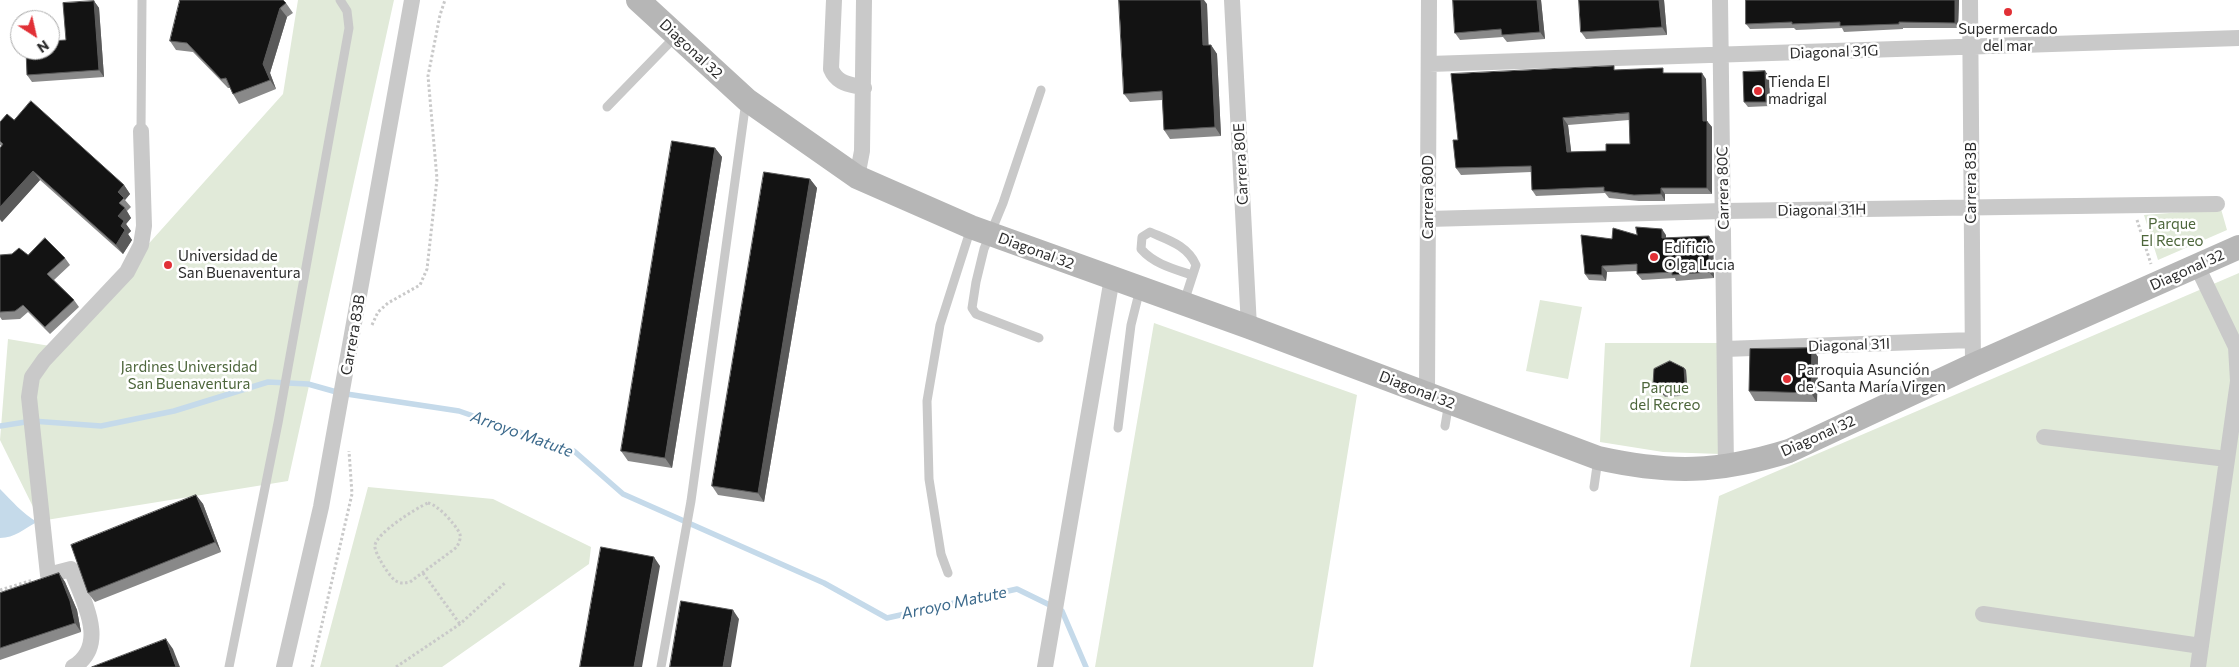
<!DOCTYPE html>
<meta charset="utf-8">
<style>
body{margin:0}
#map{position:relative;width:2239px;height:667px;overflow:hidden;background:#fff;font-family:Commissioner,sans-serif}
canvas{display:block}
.north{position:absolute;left:10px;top:10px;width:50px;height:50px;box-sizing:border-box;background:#fff;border:1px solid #ababab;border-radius:50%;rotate:145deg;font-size:14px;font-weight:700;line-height:20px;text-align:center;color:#2c2c2c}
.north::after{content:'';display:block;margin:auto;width:18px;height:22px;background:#e13036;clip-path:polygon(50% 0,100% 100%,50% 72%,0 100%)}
</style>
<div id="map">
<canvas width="2239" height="667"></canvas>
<div class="north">N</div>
</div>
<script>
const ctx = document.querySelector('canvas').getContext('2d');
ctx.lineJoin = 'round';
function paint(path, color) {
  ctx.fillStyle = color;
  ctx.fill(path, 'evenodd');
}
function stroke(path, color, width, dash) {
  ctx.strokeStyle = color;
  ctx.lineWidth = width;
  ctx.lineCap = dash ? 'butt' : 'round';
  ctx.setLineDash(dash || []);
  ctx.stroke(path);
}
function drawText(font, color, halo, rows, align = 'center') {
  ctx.font = font + ' Commissioner,sans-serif';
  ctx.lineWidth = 5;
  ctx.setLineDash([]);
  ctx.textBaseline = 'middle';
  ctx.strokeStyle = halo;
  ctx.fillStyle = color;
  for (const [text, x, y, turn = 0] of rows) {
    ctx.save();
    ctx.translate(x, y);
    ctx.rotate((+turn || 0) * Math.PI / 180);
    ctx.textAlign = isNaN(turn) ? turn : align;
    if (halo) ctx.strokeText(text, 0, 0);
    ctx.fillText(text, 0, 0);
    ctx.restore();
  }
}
paint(new Path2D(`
 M298,0H394L288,481L40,521L0,440L8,339L56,347L283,94Z
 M2221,209L2227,230L2158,260L2144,215Z
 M2239,273V667H1690L1719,496Z
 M1540,300L1582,307L1568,379L1526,371Z
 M1154,323L1357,395L1313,667H1095Z
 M1605,343H1720V454L1663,452L1600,442Z
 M368,487L493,499L591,547L589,564L442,667H320Z`), '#e1ead9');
paint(new Path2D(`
 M0,489C12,501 22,513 37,522C23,529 15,538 0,538Z`), '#c5daea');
stroke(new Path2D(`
 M0,426L32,421L101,426L174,411L268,382L308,384L340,393L459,411L574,451L623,494L824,583L887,618L1017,589L1062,611L1086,667`), '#c5daea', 5.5);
stroke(new Path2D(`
 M2137,220L2151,264
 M372,325L378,312L388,303L420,285L427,269L437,179L428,76L440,15L445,0
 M428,503C438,505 454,523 459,532C462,537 459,542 457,547L410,582C405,583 401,584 396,581C390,578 373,551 375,545C377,533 416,508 428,503Z
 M423,573L460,624
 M0,590L33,580
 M312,667L352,494L349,451
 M396,667L460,624L506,582`), '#c9c9c9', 3, [2.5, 2.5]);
stroke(new Path2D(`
 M607,107L676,36
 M141,131L142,0
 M1184,302L1196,265C1187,245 1168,240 1150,232L1142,237L1141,249C1154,264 1174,269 1192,275
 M1039,338L976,314L972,308L976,282L984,249L1003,203L1041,90
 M1445,426L1449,402
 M1118,428L1131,325L1140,289
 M1594,487L1598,459
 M948,573L941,554L929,479L927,401L940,325L971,228
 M229,667L278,423L349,28L347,11L340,0
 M661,667L691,501L746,101`), '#c9c9c9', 9);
stroke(new Path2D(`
 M834,0L831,69C837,84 850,84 864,88
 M1232,0L1249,327
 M1720,0L1726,467
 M1970,0L1973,365
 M1429,64L2239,38
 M857,177L862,151L864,0
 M1428,219L1723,211L2217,204
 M2197,266L2236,347L2238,381L2198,667
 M1725,349L1972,340
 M1427,393L1429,0
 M2044,437L2227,459
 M1983,614L2201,646
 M73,667C110,645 82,599 71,569L48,575L29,397L32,377L44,360L127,272L141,245L144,226L141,131
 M284,667L321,507L412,0
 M1045,667L1112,278`), '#c9c9c9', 16);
stroke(new Path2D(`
 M638,0L747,100L857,177L971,227L1249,327L1598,458C1670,474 1718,473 1789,451L1973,365L2239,247`), '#b6b6b6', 24);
paint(new Path2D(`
 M1453,0H1541L1545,39L1507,42L1503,37L1460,40L1455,33Z
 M1579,0H1664L1667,35L1586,39L1581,32Z
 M1746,0H1959L1958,28H1903V29L1844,32L1842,28L1796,30L1794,28L1750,29L1746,24Z
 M94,1L99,8L104,77L32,82L27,75L66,40Z
 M286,3L293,13L287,17L270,73L276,89L239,104L233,94L230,88H228L193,52L176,50L170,41Z
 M1207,4L1208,45H1211L1217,54L1221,136L1170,139L1164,130L1162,100L1130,102L1124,94Z
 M1617,70L1666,73L1706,79L1707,121L1712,127V194H1665V201H1639L1609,198L1605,193L1536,196L1532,190L1531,172L1461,175L1456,168ZM1629,120L1630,144L1606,151L1571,152L1568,125Z
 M1769,76L1770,106L1748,107L1744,102Z
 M14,120L124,185L130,194L125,200L131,207L127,211L131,218L126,224L131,231L128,234L132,240L123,254L40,180L2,222L0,220V148L2,146L0,145V122Z
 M715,148L722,157L672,468L628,461L621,451Z
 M810,179L817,188L764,502L718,495L712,486Z
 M1637,235H1666V238L1713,242L1714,278L1676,281L1675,278L1642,280L1637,274V271L1607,272L1606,281L1589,280L1585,274L1612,239Z
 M0,255H28L65,258L70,265L54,280L74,300L79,307L50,334L28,312L20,319L2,320L0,317Z
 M1812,348L1818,357L1817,402L1755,401L1749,391Z
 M1684,368L1686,370L1687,384L1680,396L1665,397L1653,384Z
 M196,495L203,504L221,552L95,602L88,593Z
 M59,573L65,582L77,610L81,632L0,660V593Z`), '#898989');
paint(new Path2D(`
 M1201,0H1204L1207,4L1209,54L1203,45Z
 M1537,0H1541L1545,39L1540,32Z
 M1659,0H1664L1667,35L1662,27Z
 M1955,0H1959L1958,28L1955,23Z
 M94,1L99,8L104,77L99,70Z
 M280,8L287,17L270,73L276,89L270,80L263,64Z
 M1211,45L1217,54L1221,136L1215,127Z
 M1765,71L1769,76L1770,106L1766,102Z
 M1702,73L1706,79L1707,127L1703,121Z
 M1563,118L1568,125L1572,158L1567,152Z
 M1707,121L1712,127V194L1707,188Z
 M715,148L722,157L672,468L665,458Z
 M33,171L40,180L2,222L0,219V207Z
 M810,179L817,188L764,502L758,493Z
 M124,185L130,194L125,200L118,192Z
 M1661,188L1665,194V201L1661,194Z
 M125,208L131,218L126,224L131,231L128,234L132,240L123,254L116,245L121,226L118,216Z
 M1662,229L1666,235V244L1662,238Z
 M1709,236L1713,242L1714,278L1709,272Z
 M1602,266L1607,272L1606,281L1602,275Z
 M1812,348L1818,357L1817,402L1811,393Z
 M1684,368L1686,370L1687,384L1680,396L1678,393Z
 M196,495L203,504L221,552L215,542Z
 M654,557L660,566L642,667H634Z
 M59,573L65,582L77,610L81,632L75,623Z
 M733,610L739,619L731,667H723Z
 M166,639L173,649L180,667H176Z`), '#5a5a5a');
const building = new Path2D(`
 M180,0H283L286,3L280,8L263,64L270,80L233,94L226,78L221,79L187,43L170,41Z
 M1119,0H1201L1203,45H1211L1215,127L1164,130L1162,91L1124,94Z
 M1453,0H1537L1540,32L1502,35L1501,29L1455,33Z
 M1579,0H1659L1662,27L1581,32Z
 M1746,0H1955V23L1899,22V24L1840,26V22L1792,24V22L1746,24Z
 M94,1L99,70L27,75L26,50H50V41L66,40L63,3Z
 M1614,66V70L1663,68V73H1702L1703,121H1707V188H1661V194L1634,195L1604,191V187L1532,190L1531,166L1456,168L1453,140H1458L1451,74ZM1629,113L1630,144H1606V151L1567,152L1563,118Z
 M1765,71L1766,102H1744L1743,72Z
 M31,101L124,185L118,192L124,198L119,203L125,208L118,216L124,221L121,226L125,230L116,245L33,171L0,207V148L3,144L0,141V122L7,114L14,120Z
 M672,141L715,148L665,458L621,451Z
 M764,172L810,179L758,493L712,486Z
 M1636,227L1662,229V238L1709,236V272L1672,275V272L1637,274V264L1602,266V275L1585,274L1581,235L1612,239L1613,228L1637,235Z
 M45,238L65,258L47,274L74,300L45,327L23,305L15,311L0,312V255L12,254L19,248L28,255Z
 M1812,348L1811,393L1749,391L1750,349Z
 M1670,361L1684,368L1685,382L1678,393L1664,395L1653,384L1654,369Z
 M196,495L215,542L88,593L71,545Z
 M601,547L654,557L634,667H580Z
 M59,573L70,601L75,623L0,648V593Z
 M681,601L733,610L723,667H670Z
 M166,639L176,667H92Z`);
paint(building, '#131313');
stroke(building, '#5a5a5a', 1);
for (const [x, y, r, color] of [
 [2008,12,5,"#e13036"],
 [1758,91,5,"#e13036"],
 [1654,257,5,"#e13036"],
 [168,265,5,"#e13036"],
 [1787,379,5,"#e13036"]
]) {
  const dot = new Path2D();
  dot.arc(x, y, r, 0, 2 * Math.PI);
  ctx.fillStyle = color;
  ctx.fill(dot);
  stroke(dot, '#fff', 2);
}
drawText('15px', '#2c2c2c', '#fff', [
 ["Supermercado",2008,29,"center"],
 ["del mar",2008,46,"center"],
 ["Tienda El",1768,82],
 ["madrigal",1768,99],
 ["Edificio",1664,248],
 ["Olga Lucia",1664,265],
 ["Universidad de",178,256],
 ["San Buenaventura",178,273],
 ["Parroquia Asunción",1797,370],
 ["de Santa María Virgen",1797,387]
], 'left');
drawText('15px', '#2c2c2c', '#fff', [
 ["Diagonal 32",691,49,43],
 ["Diagonal 31G",1834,52,-2],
 ["Carrera 80E",1241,164,-93],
 ["Carrera 83B",1971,183,-90],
 ["Carrera 80C",1723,188,-91],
 ["Carrera 80D",1428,197,-90],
 ["Diagonal 31H",1822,210,-1],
 ["Diagonal 32",1036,251,20],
 ["Diagonal 32",2187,270,-24],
 ["Carrera 83B",353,335,-80],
 ["Diagonal 31I",1849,345,-2],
 ["Diagonal 32",1417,390,21],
 ["Diagonal 32",1818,436,-24]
]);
drawText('15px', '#4d663b', '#fff', [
 ["Parque",2172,224],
 ["El Recreo",2172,241],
 ["Jardines Universidad",189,367],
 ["San Buenaventura",189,384],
 ["Parque",1665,388],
 ["del Recreo",1665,405]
]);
drawText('italic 16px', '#3c6a8c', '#fff', [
 ["Arroyo Matute",522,434,20],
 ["Arroyo Matute",954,603,-12]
]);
</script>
